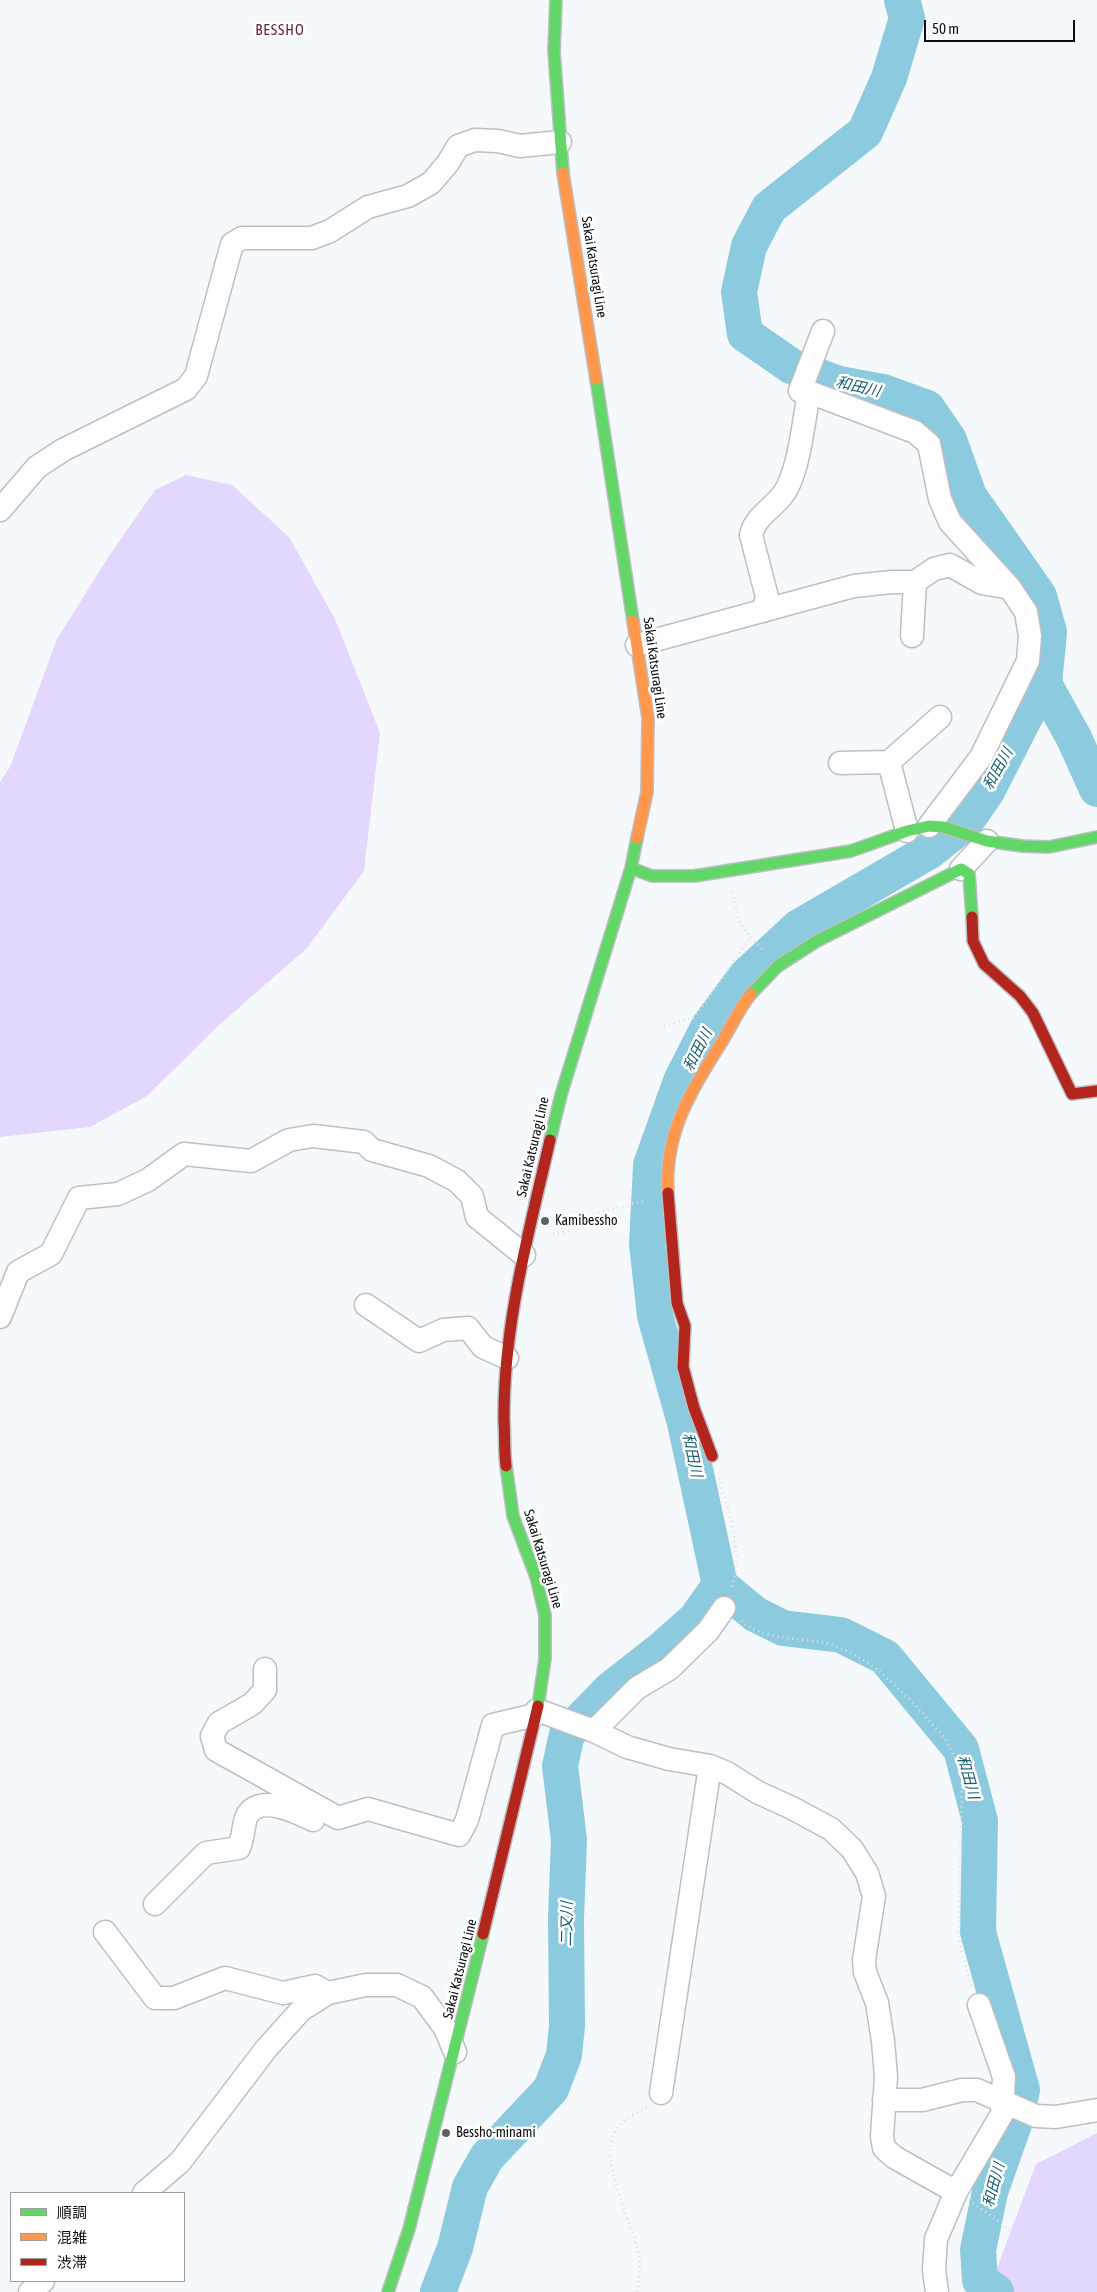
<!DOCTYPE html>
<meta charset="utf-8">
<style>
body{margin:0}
#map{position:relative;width:1097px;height:2292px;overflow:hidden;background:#f6f9fc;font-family:"Asap Condensed","Noto Sans JP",sans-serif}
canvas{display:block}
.legend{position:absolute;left:10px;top:2192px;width:175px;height:90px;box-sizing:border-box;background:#fff;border:1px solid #9e9fa0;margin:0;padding:6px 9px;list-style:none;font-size:15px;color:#0c0e11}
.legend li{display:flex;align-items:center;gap:10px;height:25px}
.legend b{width:25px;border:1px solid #9e9fa0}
.scale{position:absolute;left:924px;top:20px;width:151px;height:22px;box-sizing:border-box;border:2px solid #0c0e11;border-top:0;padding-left:6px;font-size:15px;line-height:18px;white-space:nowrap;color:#0c0e11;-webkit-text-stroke:4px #fff;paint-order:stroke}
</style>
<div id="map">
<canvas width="1097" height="2292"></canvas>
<ul class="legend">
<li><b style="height:6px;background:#63d668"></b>順調</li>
<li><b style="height:6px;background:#ff974d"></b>混雑</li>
<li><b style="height:6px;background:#b3261e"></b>渋滞</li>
</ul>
<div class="scale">50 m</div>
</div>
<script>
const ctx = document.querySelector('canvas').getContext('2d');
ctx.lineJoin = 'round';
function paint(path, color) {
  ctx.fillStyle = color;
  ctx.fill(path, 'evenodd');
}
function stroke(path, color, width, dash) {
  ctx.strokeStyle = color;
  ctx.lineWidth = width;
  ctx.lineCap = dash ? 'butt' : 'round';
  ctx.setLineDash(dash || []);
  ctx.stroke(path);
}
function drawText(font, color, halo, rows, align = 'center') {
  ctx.font = font + ' "Asap Condensed","Noto Sans JP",sans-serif';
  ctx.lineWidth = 5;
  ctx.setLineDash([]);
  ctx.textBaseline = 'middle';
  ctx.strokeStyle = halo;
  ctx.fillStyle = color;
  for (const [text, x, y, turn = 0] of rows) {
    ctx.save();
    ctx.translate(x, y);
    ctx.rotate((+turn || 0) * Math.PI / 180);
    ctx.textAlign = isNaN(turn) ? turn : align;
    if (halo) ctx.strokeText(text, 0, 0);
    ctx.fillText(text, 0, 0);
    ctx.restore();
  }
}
paint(new Path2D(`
 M186,475L232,485L289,537L335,619L380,733L364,871L307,948L219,1025L147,1096L90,1127L0,1137V782L10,767L57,639L109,556L155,490Z
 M1097,2133V2292H988L1036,2164Z`), '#e3d7fd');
stroke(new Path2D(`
 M902,0L907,18L889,78L865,132L769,208L749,246L739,292L745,334L791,366L839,384L883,392L927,408L949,440L969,496L1039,596L1049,632L1044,684L1028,711L987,791L965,823L928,852L799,927L746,976L709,1026L681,1081L651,1165L647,1244L655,1316L685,1423L720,1585L755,1614L783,1628L841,1635L885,1657L961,1749L980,1821L978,1932L1022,2090L1014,2124L990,2192L978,2250L980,2280L996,2292
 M1044,684L1074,738L1097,789
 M438,2292L455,2248L470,2187L487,2157L551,2089L564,2055L567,2026L566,1918L569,1840L560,1766L567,1734L610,1690L661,1650L696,1619L720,1585`), '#8ccbdf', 36);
const street = new Path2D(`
 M823,331L800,391L809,392L915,432L929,444L940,499L950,522L1010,588L1026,612L1030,636L1028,661L981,757L929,826
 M0,510L37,467L63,450L186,389L196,376L232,244L242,238H312L330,231L368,207L408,196L431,183L448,163L458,146L475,140L498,141L520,146L560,142
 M915,582L934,569L950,565L982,583L1010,588
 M763,611L767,597L751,535C755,516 773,509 784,493C799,472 804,419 809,392
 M637,645L854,586L892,582H915L912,636
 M889,762L907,831
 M840,763L889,762L940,717
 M961,869L987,841
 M366,1305L419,1341L443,1330L468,1328L483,1347L507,1358
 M0,1317L18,1272L51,1254L79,1198L118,1194L148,1180L184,1154L251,1161L289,1140L313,1136L364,1142L372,1150L429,1166L457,1181L472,1196L477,1217L524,1255
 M265,1669V1690L252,1704L219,1723L212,1736L216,1750L338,1818L368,1809L459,1835L467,1820L493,1725L535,1715
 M537,1710L594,1731L627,1747L669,1759L710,1766L727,1773L757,1792L792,1808L831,1829L852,1849L867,1873L874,1896L864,1960L865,1972L877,2003L883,2041L886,2077L882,2136L884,2148L894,2157L956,2192
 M594,1731L637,1688L669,1669L708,1631L724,1608
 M155,1904L206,1853L239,1848C243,1838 243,1828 246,1818C256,1792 297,1812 313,1820
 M105,1932L155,1998H174L225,1978L283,1993L315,1986L328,1993
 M661,2093L710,1766
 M884,2100H922L962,2090H977L1036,2116L1056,2117L1097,2110
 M144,2193L180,2162L266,2049L301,2010L328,1993L366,1985H397L422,1997L445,2028L455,2052
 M30,2292L43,2281
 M937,2292L934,2270L936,2239L956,2192L1002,2114L1004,2077L979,2005`);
const fast = new Path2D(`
 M556,0L554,51L563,173
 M596,379L633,621
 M631,868L652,876H694L851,851L907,831L929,826L943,827L987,841L1022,846L1049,847L1097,837
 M751,994L778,966L817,941L961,869L969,874L972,917
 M550,1140L561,1095L631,868L637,838
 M506,1466L513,1516L536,1577L545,1615V1659L538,1706
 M388,2292L409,2229L483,1934`);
const slow = new Path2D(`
 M563,173L596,379
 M633,621L648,718L647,792L637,838
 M668,1193C664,1131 692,1090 723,1040C732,1025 740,1007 751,994`);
const jam = new Path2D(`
 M972,917L973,941L984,964L1020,996L1033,1013L1072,1094L1097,1091
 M668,1193L677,1303L685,1326L683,1367L694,1408L712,1456
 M506,1466C504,1451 505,1436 504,1421C503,1325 529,1232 550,1140
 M483,1934L538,1706`);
stroke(street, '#bdbfc2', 25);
stroke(fast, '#bdbfc2', 14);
stroke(slow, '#bdbfc2', 14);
stroke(jam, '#bdbfc2', 14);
stroke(new Path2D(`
 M733,892C738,923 740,927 762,949
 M664,1026L695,1017L750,938
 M553,1234L569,1231L570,1222L604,1211L645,1201
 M719,1478C729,1514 744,1553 731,1589
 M741,1621C768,1643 800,1635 832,1645C870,1657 901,1690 928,1719C935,1727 944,1736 949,1746C956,1757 959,1769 962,1782L959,1934L962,1955L972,1987
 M973,2203L1028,2243L1046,2250L1097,2262
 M637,2292C639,2278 641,2264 638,2250C631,2222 602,2165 612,2137C618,2122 633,2115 647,2107`), '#dddedf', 3, [1, 4]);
stroke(street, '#fefeff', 22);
stroke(fast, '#63d668', 11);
stroke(slow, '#ff974d', 11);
stroke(jam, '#b3261e', 11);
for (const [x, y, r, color] of [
 [545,1221,5,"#5e6063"],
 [446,2133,5,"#5e6063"]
]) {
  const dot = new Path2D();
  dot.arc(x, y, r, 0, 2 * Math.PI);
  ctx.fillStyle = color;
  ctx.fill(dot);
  stroke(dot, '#fff', 2);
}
drawText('14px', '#0c0e11', '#fff', [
 ["Sakai Katsuragi Line",594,267,81],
 ["Sakai Katsuragi Line",655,668,82],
 ["Sakai Katsuragi Line",533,1147,-77],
 ["Sakai Katsuragi Line",543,1559,73],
 ["Sakai Katsuragi Line",460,1969,-76]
]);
drawText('14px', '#0c0e11', '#fff', [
 ["Kamibessho",555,1221],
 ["Bessho-minami",456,2133]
], 'left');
ctx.letterSpacing = '1px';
drawText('15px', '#67233c', '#fff', [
 ["BESSHO",280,30]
]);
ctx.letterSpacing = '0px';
drawText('italic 15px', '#165e72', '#fff', [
 ["和田川",858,387,13],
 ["和田川",998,769,-61],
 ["和田川",698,1050,-63],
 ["和田川",692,1455,78],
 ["和田川",968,1777,75],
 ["二又川",567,1924,-89],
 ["和田川",994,2185,-75]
]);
</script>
